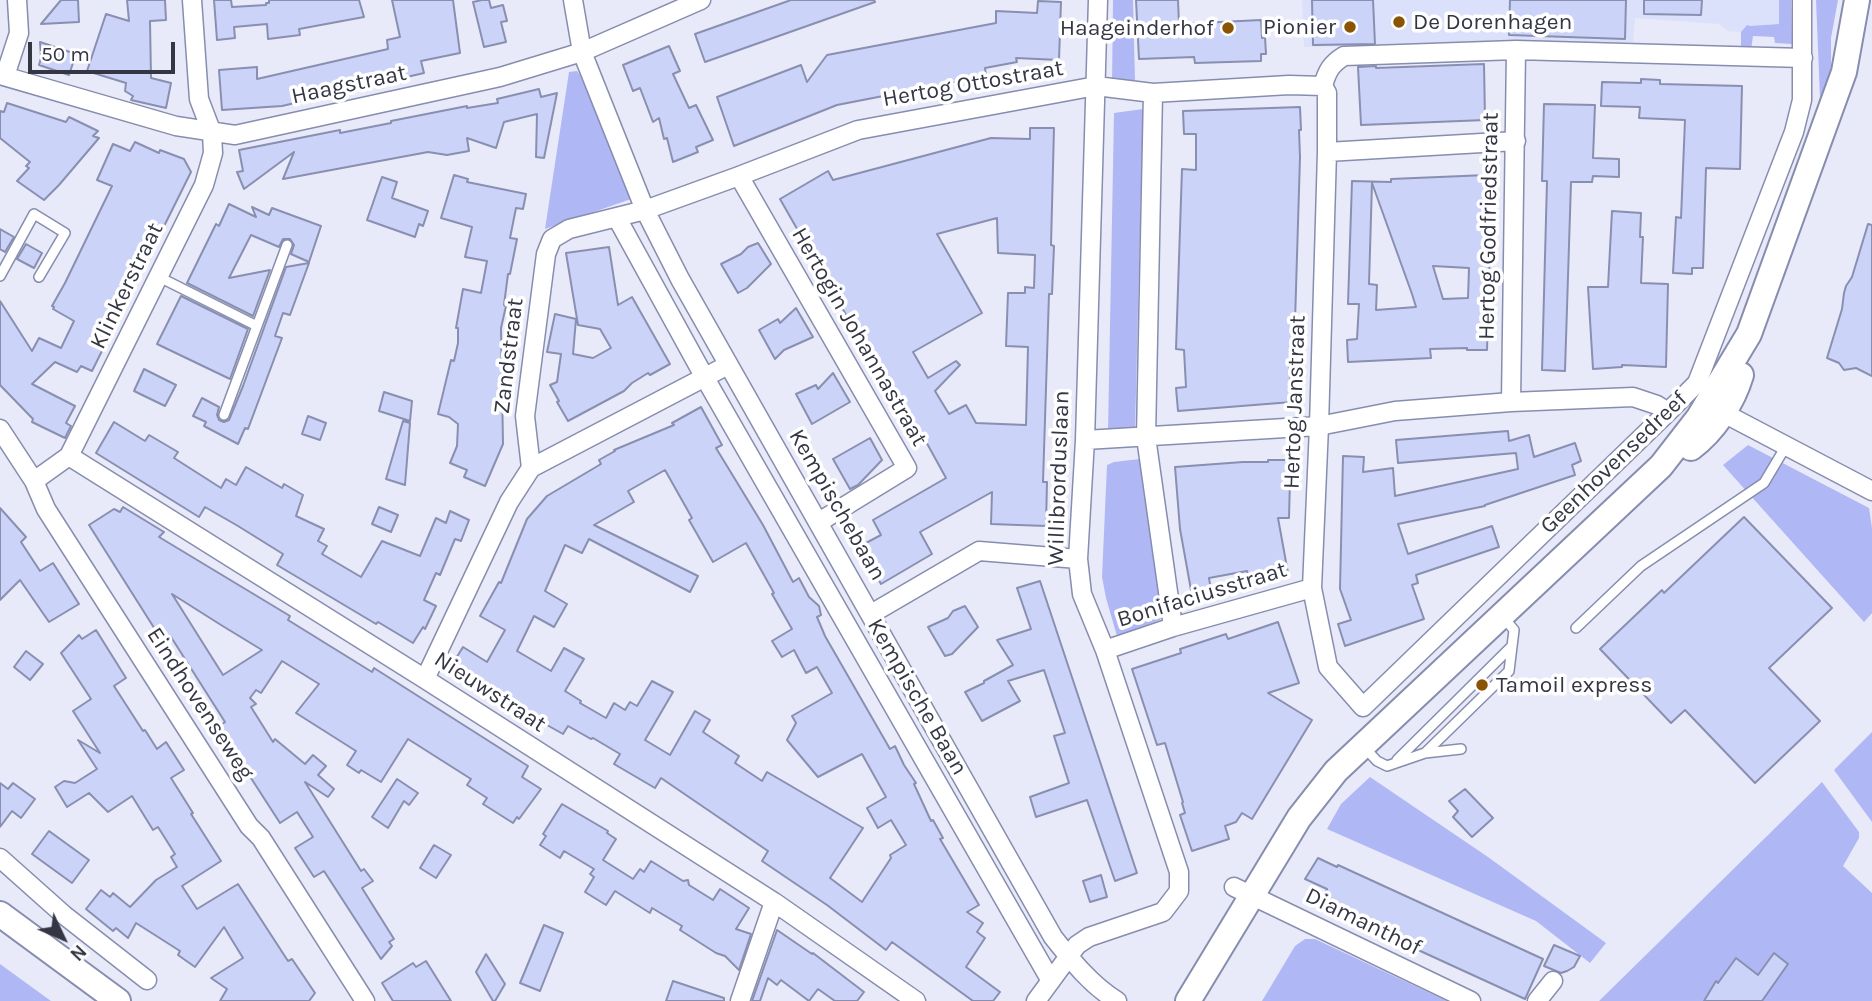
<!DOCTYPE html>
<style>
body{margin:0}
#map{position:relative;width:1872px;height:1001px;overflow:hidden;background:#e8eaf9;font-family:Karla,sans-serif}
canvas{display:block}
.north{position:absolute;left:28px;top:903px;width:70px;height:70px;-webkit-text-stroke:5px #fff;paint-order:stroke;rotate:134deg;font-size:19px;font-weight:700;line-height:28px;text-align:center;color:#343644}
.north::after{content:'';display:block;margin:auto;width:24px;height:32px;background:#343644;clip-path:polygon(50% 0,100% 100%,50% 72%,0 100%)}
.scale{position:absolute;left:28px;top:42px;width:147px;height:32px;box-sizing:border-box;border:4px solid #343644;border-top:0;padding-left:9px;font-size:21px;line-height:24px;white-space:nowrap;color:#343644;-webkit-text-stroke:5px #fff;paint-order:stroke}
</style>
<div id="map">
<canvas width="1872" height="1001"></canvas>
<div class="north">N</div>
<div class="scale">50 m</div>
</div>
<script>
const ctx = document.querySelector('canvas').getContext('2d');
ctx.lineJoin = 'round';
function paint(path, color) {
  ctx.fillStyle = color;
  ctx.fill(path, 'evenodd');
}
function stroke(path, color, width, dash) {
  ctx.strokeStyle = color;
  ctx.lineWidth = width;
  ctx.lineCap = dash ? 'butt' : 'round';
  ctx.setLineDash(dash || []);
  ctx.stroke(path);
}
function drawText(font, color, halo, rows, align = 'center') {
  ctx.font = font + ' Karla,sans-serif';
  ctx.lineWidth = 7;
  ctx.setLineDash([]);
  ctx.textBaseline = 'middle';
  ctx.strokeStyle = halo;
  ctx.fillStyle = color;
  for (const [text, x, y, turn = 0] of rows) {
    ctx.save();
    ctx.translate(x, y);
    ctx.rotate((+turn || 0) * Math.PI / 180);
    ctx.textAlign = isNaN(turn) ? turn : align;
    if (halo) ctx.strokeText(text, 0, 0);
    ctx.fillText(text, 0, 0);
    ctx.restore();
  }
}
paint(new Path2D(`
 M1302,0H1779L1780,24L1750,26L1747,25L1741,32L1728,31L1719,24L1635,18L1633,42L1304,47Z`), '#dce1fb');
paint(new Path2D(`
 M1113,0H1133L1135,80L1112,85Z
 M1779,0H1791L1792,44L1775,43L1774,37L1753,36L1751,50H1741V32L1747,25L1750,26L1779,24Z
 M1816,0H1838L1831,38V66L1826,96L1820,98Z
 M577,71L580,75L631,199L545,229L569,72Z
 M1143,109L1135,430L1108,432L1114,113Z
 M1748,445L1869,508L1872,528V613L1864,622L1723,465Z
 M1140,459L1165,608L1160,620L1117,636L1106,598L1102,577L1107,465L1114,462Z
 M1872,732V822L1834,770Z
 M1370,777L1488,857L1606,943L1590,963L1536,921L1327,829L1341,804Z
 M1822,782L1859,832V838L1843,866L1872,893V1001H1599Z
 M1305,939H1315L1447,1001H1262L1295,946Z
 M0,964L51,1001H0Z`), '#afb8f4');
const building = new Path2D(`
 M61,0H78L79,22L41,24Z
 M127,0H165L166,20L150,21L151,78L171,83L166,108L131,100L133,96L125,91L126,83L87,71L106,14L129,21Z
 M214,0H231L232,7L266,5V3H269V0H359L364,17L299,29L300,35L268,39L267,24L234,27L235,38L217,40Z
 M392,0H453L460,53L421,61L424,73L282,106L222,110L219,70L257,67V79L388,49L387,40L400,37Z
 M482,0H489L491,8L503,5L507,21L501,22L506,42L484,47L473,2Z
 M791,0H874L875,2L705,62L695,34Z
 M1136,0H1178L1179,24L1261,20L1262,38L1265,37L1266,54H1261V61L1195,63L1194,57L1139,59Z
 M1312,0H1373L1375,44L1313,45Z
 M1510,0H1626L1625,39L1509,35Z
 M1644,0H1702L1701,15L1644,14Z
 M1038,1L1061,2L1059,60L1016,58L1017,62L985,68L986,76L837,105L734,146L717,97L801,65L807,82L827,55L996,23V11L1037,13Z
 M40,42L76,54L69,75L39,65L41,58Z
 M669,46L680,71L673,74L689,108L696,105L713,140L696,147L698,152L673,162L667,138L664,139L659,118L653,122L640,88L633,91L623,65Z
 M1484,64L1485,120L1361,125L1358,67L1376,66V68Z
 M1641,79L1660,80V84L1742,86L1740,169L1706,168L1703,268H1692V274L1673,273L1676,217L1681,218L1685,120L1639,118L1640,107L1601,106L1602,82L1641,83Z
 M539,89L541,97L557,93L544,158L536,157L537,114L504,122L496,148L467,138L469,151L447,155L428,152L283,179L294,152L244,189L237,172L243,171L239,150L340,130V133L391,123V121L467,106V108L498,103L497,99Z
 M7,103L66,122L69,117L98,131L93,136L99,138L59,185L44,200L17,181L29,168L26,166L30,162L0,138V111L4,112Z
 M1544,104L1595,105L1593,158L1619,159V177L1593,176L1592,182H1571L1565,371L1542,370L1547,181H1542Z
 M1300,107L1301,130H1299L1300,157L1295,322L1294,341H1292L1294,364L1289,365L1292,402L1178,411L1176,388L1186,387L1184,350L1176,349L1182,169L1196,170V134H1184L1183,111Z
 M1030,128H1054L1051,245L1054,246L1052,294H1049L1043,482H1047L1046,526L991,524L992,492L920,532L932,554L881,584L864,554L868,551L864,544L881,535L873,520L946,478L924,438L918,441L780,199L828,171L833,180L991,138L1030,139ZM997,218L998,253L1035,255L1034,288L1025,287V293H1008L1006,346L1028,347L1026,425L976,423L966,405L949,414L935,391L960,365L956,361L928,378L913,352L982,313L937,234Z
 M135,142L159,153L160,150L184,159L191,172L92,371L81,366L77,372L55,362L32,384L75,406L66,423L71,426L65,438L32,422L33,419L0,385V301L32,351L39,338L61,348L74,321L53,309L54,307L52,306L65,283L112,186L97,180L113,144L130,151Z
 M454,175L468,179L467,182L526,194L523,209L516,208L510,238L517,239L510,274H508L504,305L506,306L501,328L503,444L485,486L464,477L467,470L450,463L457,446L458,424L449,417L438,414L451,360L454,361L458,343V328H456L463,289L481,293L487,261L465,257L472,227L441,218Z
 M1487,175L1488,247H1490L1487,350H1467V348L1430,349L1431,358L1348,362L1347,340L1357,339L1359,304H1348L1352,181L1391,182V179ZM1372,183L1412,294L1416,307L1376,310L1377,285L1369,284ZM1433,266L1469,268L1468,298L1443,299Z
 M382,177L397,182L392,198L428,211L423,226L419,224L415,237L367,220Z
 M229,204L256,217L252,207L269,215L272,208L321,226L309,262L291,254L294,245L290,239H283L279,247L251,235L229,278L270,270L253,316L187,283L216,224L219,226Z
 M1612,211L1641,213L1640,237H1643L1641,283L1668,284L1666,367L1622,365V367L1593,369L1588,287H1608Z
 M1868,224L1872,225V376L1856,368L1844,370L1839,363L1827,358L1842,309L1844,293L1846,286L1852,277Z
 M0,229L14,237L5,252L0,249Z
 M758,243L771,264L747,288L738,293L721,264L741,254L748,247Z
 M26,244L42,253L34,268L17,259Z
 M609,247L618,305L632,297L670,364L650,375L648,373L632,383L624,391L568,421L557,402L559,401L550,385L557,382L561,354L547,352L555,314L576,319L573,354L593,358L611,348L600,329L578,325L566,253Z
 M309,263L290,315L283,313L275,336L282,338L248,429L245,428L238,444L204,426L206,422L193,416L202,398L219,407L217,415L219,420L224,422L229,420L243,386L286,267Z
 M181,296L248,329L230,379L157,344Z
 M796,308L813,337L784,350L775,359L759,330L778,319L780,323Z
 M144,369L176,385L165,406L134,391Z
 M833,373L850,402L812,424L796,394L816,385L818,389Z
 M384,392L412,401L410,421L379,411Z
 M701,407L722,445L716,448L763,525L793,582L799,578L809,597L819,606L821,615L817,617L825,636L890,749L895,746L904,765L916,783L914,784L931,821L933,820L943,838L940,839L979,905L967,912L983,923L977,932L985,938L966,967L1000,992L993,1001H973L892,942L886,950L827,905L762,861L768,851L661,778L655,788L614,764L620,754L593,738L591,739L568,726L563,734L522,711L521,713L496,698L497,696L450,668L463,647L487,662L505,630L480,616L499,582L501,583L527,519L547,496L601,464L599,460L615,451L614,450L674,425L672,423ZM665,470L692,518L689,520L713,562L746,543L774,593L772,594L792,629L772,641L782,657L794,650L806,673L817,667L832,693L792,716L796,723L787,740L818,777L862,754L886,797L867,808L878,828L891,820L906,845L890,855L891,858L862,902L830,878L863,828L767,772L762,781L735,763L739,756L703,732L710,720L695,711L670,755L645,740L673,692L652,681L637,706L630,702L625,710L614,703L606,718L580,703L581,701L565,691L584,659L564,648L551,671L517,651L534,616L554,627L567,604L545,591L565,545L582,553L589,539L690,592L698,576L594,525L634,502L628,491Z
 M308,416L326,423L320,440L302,434Z
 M403,421L410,423L405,485L386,479Z
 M114,422L145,441L149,435L178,452L174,458L221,488L226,479L236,485L246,467L282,488L284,484L303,495L296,516L324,529L318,541L327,546L322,554L361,577L382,541L420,556L436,518L446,523L450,511L469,520L461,541L455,539L440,575L436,573L424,600L436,606L425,629L423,627L413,643L378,622L376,624L277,565L283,554L238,526L205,507L199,517L96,453Z
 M1508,431L1509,441L1529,435L1534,457L1575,443L1581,461L1572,465L1575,475L1485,505V506L1398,524L1408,554L1492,526L1499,547L1416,575L1418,583L1412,585L1424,619L1345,646L1338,624L1351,620L1340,589L1343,456L1364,457L1363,472L1393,468L1395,496L1518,469L1516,453L1398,463L1396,440Z
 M870,438L882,460L858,485L850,489L833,459Z
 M1268,460H1295L1294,480H1290L1289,518H1278L1288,573L1249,580L1247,571L1209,578L1212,596L1194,599L1192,590H1191L1180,529L1175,467L1243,462H1268Z
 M123,507L164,532L159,537L290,616L288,620L372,672L374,668L528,766L522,777L541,789L519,819L517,817L513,823L483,804L487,798L467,785L471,779L408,739L381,782L361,770L359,773L347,765L356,751L296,713L319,684L282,661L261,693L256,690L250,698L256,704L251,707L273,742L275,739L305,764L313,755L326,766L318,775L334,789L328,797L305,782L361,871L364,869L373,881L362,888L394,939L389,942L392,946L381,959L324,871L314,877L295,848L313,837L297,812L280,823L218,727L225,722L171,637L163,642L89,525L114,509L120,512ZM172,594L221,625L262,650L223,675Z
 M379,507L398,515L391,532L372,524Z
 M0,508L26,537L21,542L40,571L53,563L79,604L49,622L20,580L0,600Z
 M1744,517L1832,608L1769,668L1820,721L1755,783L1685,710L1671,723L1600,649L1662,590L1664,593Z
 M1040,581L1137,873L1115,881L1087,800L1036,817L1030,797L1069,783L1054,736L1065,733L1044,670L1008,681L1020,701L982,721L965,692L984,683V681L1013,665L997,640L1031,629L1017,588Z
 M965,606L978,627L952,654L945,656L928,627L948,618L953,611Z
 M1278,622L1299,683L1268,693L1312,720L1252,819L1242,813L1236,822L1225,826L1229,839L1192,851L1180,815L1185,813L1182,803L1183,802L1165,743L1157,745L1132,669L1181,653L1180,649L1226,634L1228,639Z
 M96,630L126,678L114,686L143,731L145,730L157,749L166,742L184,770L171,778L193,813L191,814L221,861L182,886L197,909L238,884L288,961L292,959L315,993L309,1001H220L227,989L211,978L243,958L224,927L195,967L178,955L180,951L136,923L128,938L116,928L113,931L86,909L101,890L110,897L113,893L130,907L156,880L177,867L171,857L175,854L158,827L153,830L132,796L108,812L89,793L67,807L55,787L64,781L75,783L97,769L78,740L100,753L73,711L91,699L61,653L79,635L82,639Z
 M26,651L43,664L30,680L14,667Z
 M397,779L418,793L409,805L404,801L388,828L372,817Z
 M0,783L8,789L13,783L35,799L21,818L12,811L0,827Z
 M1465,789L1493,818L1472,837L1453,817L1458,811L1449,801Z
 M562,804L608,831L607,833L616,839L603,860L633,879L640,869L644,872L651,861L683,881L688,880L689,885L713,900L720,889L749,908L736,929L751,934L739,970L725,956L716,953L680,930L682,926L652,908L650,913L615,891L606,905L585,892L594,877L590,874L594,869L564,851L560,858L540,845L546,836L543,834Z
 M49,831L89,860L72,883L32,854Z
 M434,845L451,855L436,878L420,868Z
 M1318,858L1337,867L1338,865L1543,959L1525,999L1320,905L1327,889L1305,879Z
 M1101,875L1107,897L1090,902L1083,881Z
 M544,925L563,933L540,991L520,983Z
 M777,930L812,954L813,953L864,992L857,1001H835L818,989L809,1001L781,980L777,985L768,978L760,1001H752Z
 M1554,945L1580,956L1574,967L1567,971L1561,973L1544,966Z
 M1774,953L1788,964L1762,1001H1704L1716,981L1718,983L1736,958L1758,975Z
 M486,954L505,984L495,1001H493L476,972Z
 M426,961L451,1001H393L382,983L413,963L416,967Z
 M673,981L724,998V1001H666Z`);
paint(building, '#ccd3f8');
stroke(building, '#898fb0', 2);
const lane = new Path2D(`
 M0,276L34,214L65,233L39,277
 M159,277L257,326
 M224,415L287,245
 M1576,628L1641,566L1764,483L1786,446
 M1364,747L1377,761L1387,766L1425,753L1509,671L1514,630L1504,618
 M1425,753L1461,749
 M1397,760L1512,646`);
const street = new Path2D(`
 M573,0L582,52L645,210L680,279L1053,937C1072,961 1091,985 1117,1001
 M0,75L176,126L235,135L500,77L582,52L701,0
 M5,76L19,33L17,0
 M1323,86L1327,93V152L1319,426L1312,588L1328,667L1363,707L1668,412L1697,383L1794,132L1802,100V0
 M1323,86C1327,71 1331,64 1344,56L1516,50L1803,58
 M1153,93L1146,437L1173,627
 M1327,152L1516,141
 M739,176L907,468L819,522
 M617,218L705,378L1051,981
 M1511,402L1516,50
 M1714,408L1872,491
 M0,429L34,481L46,509L249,826L261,838L365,1001
 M1085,440L1319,426L1395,411L1511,402L1633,397L1657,405L1668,412
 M69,456L204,185L213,153L212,133L199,99L192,0
 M531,468L728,365
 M34,481L69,456L425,679L774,902L916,1001
 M871,614L979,551L1078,559
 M1105,650L1173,627L1312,588
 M425,679L509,502L531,468L525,416L546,254L552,239L569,229L645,210L739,176L858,130L1096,86L1153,93L1289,85L1323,86
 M0,858L64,915L147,980
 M1234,887L1471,1001
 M740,1001L774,902
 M1036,1001L1077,945L1089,937L1163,912L1179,891V872L1105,650L1082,594L1078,559L1085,440L1098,0
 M1537,1001L1553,981`);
const secondary = new Path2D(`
 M1691,448C1714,431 1733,402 1741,375
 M0,914L118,1001
 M1188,1001L1299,818L1336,771L1661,466L1699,417L1749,334L1844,72L1857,0`);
stroke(lane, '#878dae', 12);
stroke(street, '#878dae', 21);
stroke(secondary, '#878dae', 28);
stroke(lane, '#fff', 9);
stroke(street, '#fff', 18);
stroke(secondary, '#fff', 24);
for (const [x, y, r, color] of [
 [1399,22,7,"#8a5404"],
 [1350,27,7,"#8a5404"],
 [1228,28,7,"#8a5404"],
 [1482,685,7,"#8a5404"]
]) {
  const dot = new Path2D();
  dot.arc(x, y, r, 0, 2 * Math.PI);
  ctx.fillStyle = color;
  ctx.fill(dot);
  stroke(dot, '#fff', 2.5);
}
drawText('23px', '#343644', '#fff', [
 ["De Dorenhagen",1413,22],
 ["Pionier",1336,27,"right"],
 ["Haageinderhof",1214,28,"right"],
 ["Tamoil express",1496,685]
], 'left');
drawText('23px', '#343644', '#fff', [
 ["Hertog Ottostraat",973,84,-10],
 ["Haagstraat",349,85,-12],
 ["Hertog Godfriedstraat",1489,226,-89],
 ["Klinkerstraat",127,286,-64],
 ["Hertogin Johannastraat",859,337,60],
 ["Zandstraat",509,356,-83],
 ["Hertog Janstraat",1295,402,-88],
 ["Geenhovensedreef",1614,463,-44],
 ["Willibrorduslaan",1059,478,-88],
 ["Kempischebaan",837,505,60],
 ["Bonifaciusstraat",1202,595,-17],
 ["Nieuwstraat",490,692,33],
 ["Kempische Baan",917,697,60],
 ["Eindhovenseweg",200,704,57],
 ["Diamanthof",1363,922,26]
]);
</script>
